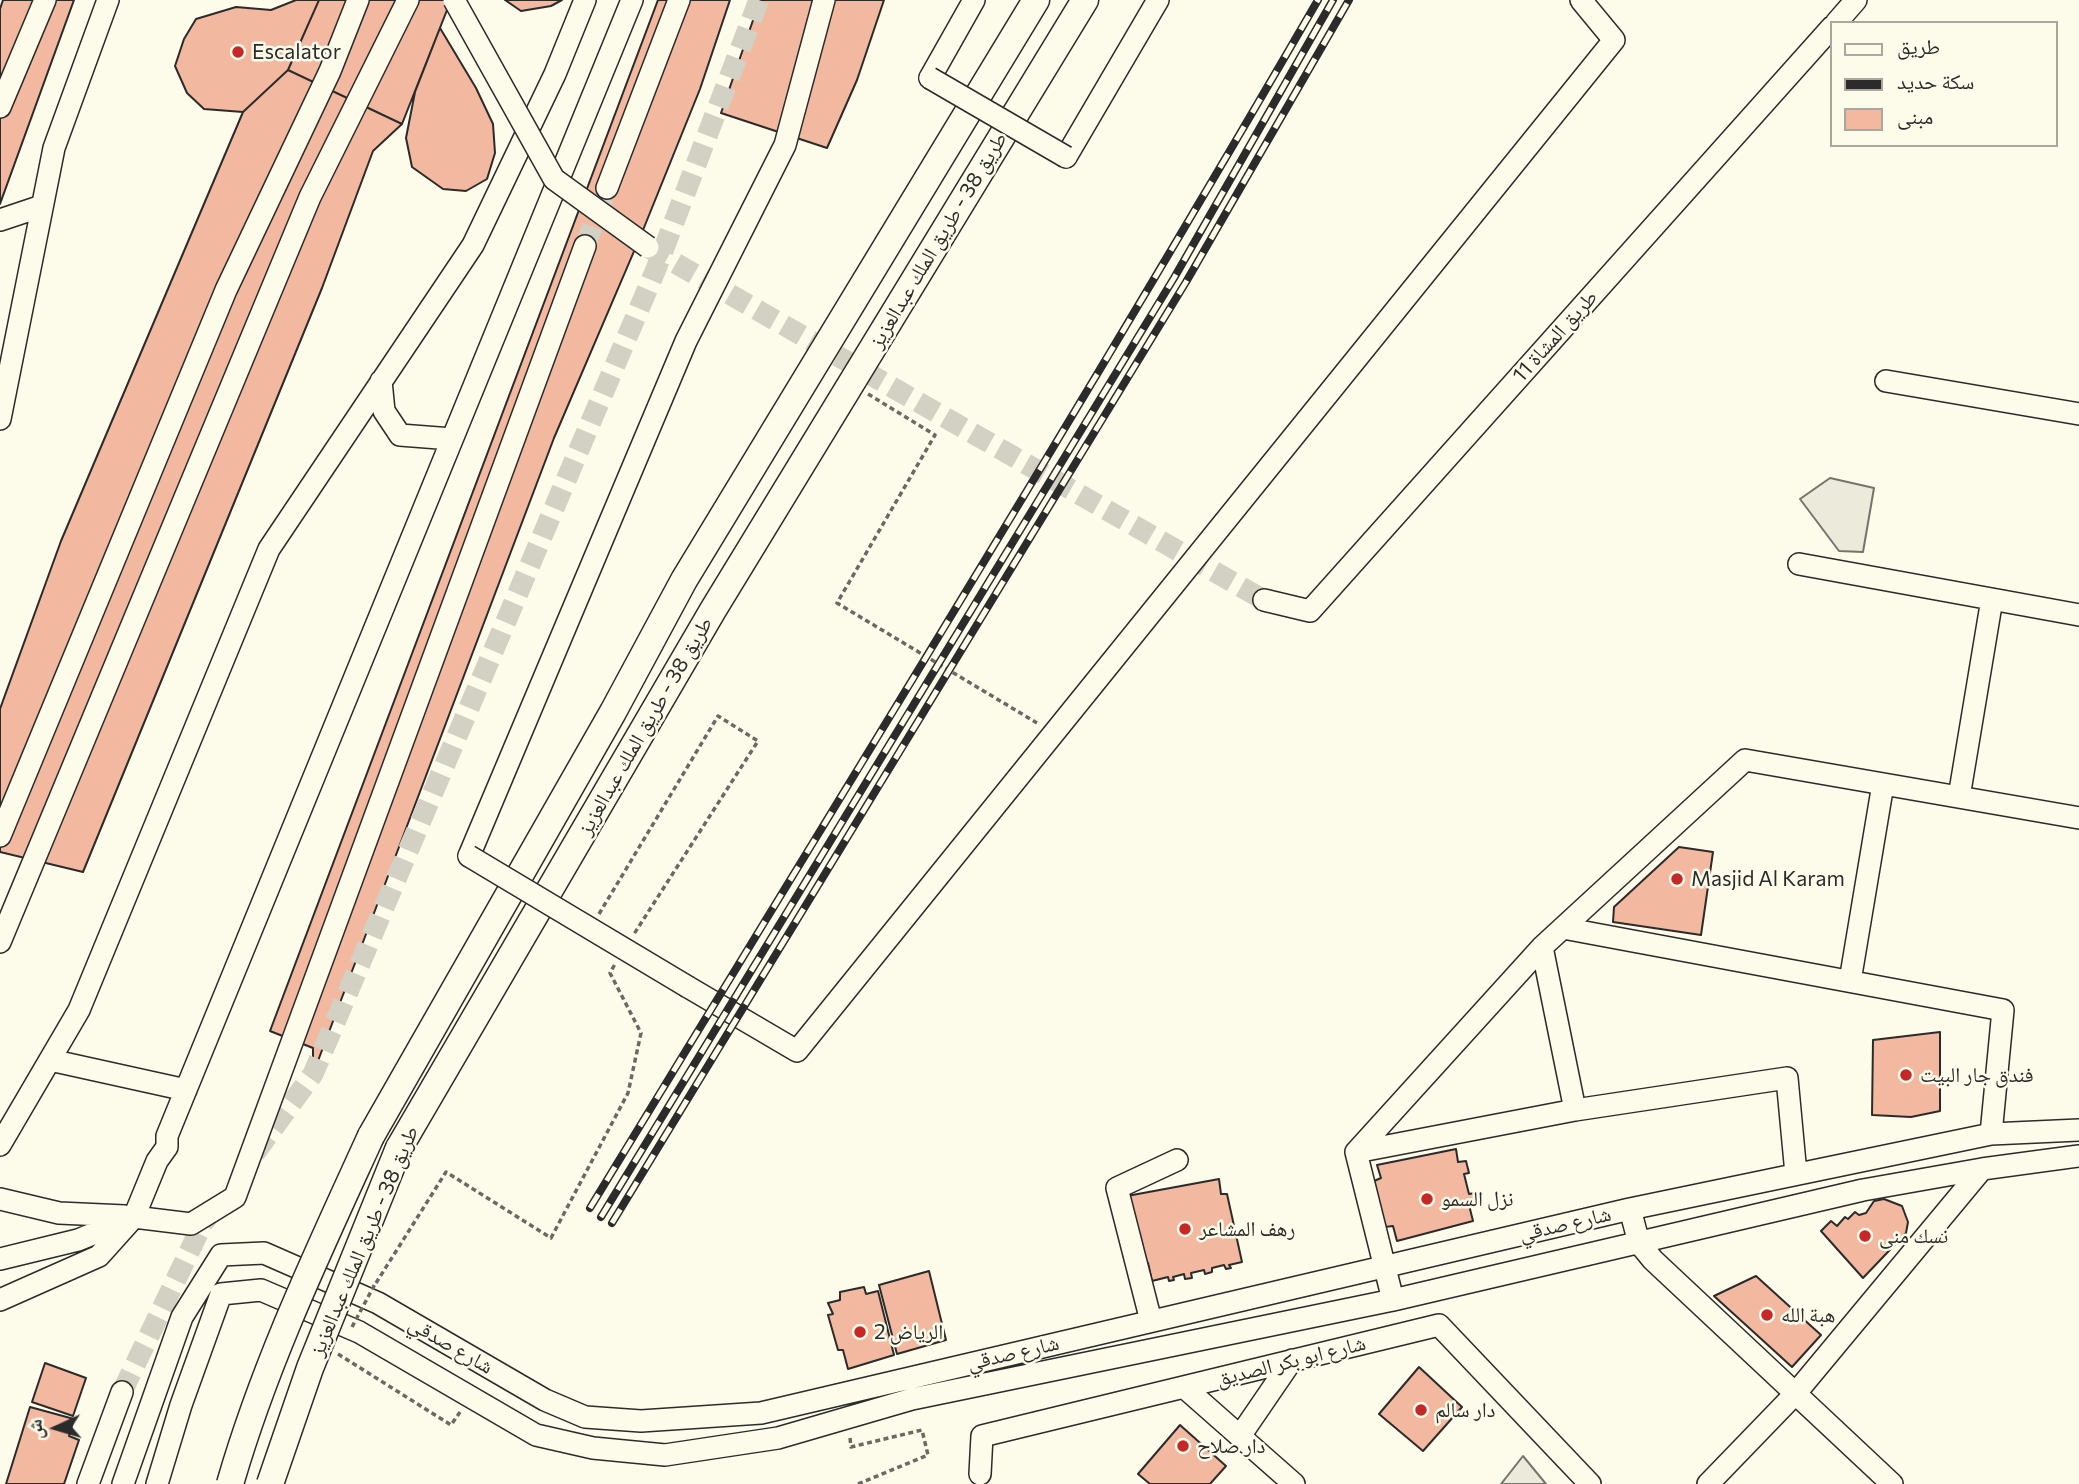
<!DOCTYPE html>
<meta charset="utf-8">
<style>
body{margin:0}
#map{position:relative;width:2079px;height:1484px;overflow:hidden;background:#fdfbea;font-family:Commissioner,"Noto Naskh Arabic",sans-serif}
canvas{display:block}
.legend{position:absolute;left:1830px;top:21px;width:228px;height:126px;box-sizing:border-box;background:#fdfbea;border:2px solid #a9a89e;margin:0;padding:9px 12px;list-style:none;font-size:21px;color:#2b2b2b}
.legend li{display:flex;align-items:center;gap:14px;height:35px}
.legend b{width:35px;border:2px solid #a9a89e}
.north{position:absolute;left:21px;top:1393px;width:70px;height:70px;-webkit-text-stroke:5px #fdfbea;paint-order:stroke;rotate:266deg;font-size:19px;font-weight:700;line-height:28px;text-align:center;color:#2b2b2b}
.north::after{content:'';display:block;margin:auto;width:24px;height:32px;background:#2b2b2b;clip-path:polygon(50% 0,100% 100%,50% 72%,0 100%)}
</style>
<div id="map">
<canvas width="2079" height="1484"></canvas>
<ul class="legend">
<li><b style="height:9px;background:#fdfbea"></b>طريق</li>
<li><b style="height:9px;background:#2b2b2b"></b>سكة حديد</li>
<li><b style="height:19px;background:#f2b8a0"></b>مبنى</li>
</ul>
<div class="north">ش</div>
</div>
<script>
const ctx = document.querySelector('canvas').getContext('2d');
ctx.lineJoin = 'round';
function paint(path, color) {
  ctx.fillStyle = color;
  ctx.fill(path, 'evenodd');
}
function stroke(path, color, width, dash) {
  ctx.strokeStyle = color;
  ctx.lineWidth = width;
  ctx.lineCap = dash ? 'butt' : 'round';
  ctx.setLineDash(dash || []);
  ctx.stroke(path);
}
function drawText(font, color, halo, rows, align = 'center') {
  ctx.font = font + ' Commissioner,"Noto Naskh Arabic",sans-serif';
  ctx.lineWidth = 5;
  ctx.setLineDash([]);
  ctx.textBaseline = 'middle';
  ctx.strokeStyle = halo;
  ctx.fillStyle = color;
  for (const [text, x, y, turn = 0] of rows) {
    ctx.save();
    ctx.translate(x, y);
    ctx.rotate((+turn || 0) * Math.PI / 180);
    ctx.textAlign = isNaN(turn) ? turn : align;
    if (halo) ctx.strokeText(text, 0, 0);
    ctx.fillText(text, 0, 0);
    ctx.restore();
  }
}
const parking = new Path2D(`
 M1830,478L1874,488L1863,552L1839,551L1800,499Z
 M1523,1456L1546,1484H1501Z`);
paint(parking, '#eceadb');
stroke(parking, '#74746e', 2);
const building = new Path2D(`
 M3,0H74L0,204V9Z
 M296,0H319L288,70L243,112L204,109L187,93L175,66L184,39L196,19L236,7L271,10Z
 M319,0H451L402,124L288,70Z
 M505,0H562L551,6L521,11Z
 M658,0H730L700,89L641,235L554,438L313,1074V1048L270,1031Z
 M760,0H884L857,80L827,148L721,113Z
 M440,28L476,88L493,124L495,153L487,179L466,191L443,189L412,167L406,138L415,92Z
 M288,70L402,124L373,151L322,288L83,872L0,852V709L61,541L243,112Z
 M1679,847L1713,852L1701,935L1613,922L1614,907Z
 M1940,1032V1111L1911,1117L1872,1115L1873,1040Z
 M1456,1149L1458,1162L1466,1161L1469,1173L1464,1174L1469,1194L1475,1193L1476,1204L1469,1205L1473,1221L1397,1241L1393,1226L1385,1227L1374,1181L1381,1178L1377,1165Z
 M1219,1179L1221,1194H1227L1242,1262L1229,1265L1231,1268L1226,1269L1224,1265L1212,1268V1272L1205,1274L1204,1270L1191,1273L1192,1278L1185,1279L1184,1274L1173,1277L1174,1280L1169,1281L1168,1277L1152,1281L1148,1263L1144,1264L1127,1196Z
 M1884,1199L1902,1206L1908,1222L1906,1233L1863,1278L1821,1231L1831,1221L1837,1226L1845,1217L1848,1219L1855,1212L1859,1215L1866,1213L1874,1201Z
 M929,1271L946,1340L897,1354L879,1285Z
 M1756,1276L1821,1335L1792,1367L1714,1296Z
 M864,1287L866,1294L878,1291L894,1355L848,1369L843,1350H838L828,1315L833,1314L828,1303L840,1300V1292Z
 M45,1363L86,1378L73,1416L32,1402Z
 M1419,1367L1462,1407L1423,1451L1379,1414Z
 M30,1407L74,1419L69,1436L79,1440L64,1484H6Z
 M1180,1425L1226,1466L1210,1484H1150L1138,1474Z`);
paint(building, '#f2b8a0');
stroke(building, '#2b2b2b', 2);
stroke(new Path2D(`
 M585,246L607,188
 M649,248L1264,600
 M255,1153L313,1074L656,269L759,0
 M122,1392L203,1223L215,1208`), '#d3d1c4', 21, [21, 10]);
const minor = new Path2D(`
 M1836,23L1856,0
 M930,78L974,0
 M0,107L45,0
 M1066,157L1158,0
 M607,188L679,0
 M0,220L42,206
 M381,381L384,411L400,435L452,439
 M1886,381L2079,414
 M0,419L54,148L108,0
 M1799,564L2079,615
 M1264,600L1310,611L1832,27
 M1959,797L1992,599
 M0,836L226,290L330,71L358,0
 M469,856L686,341L785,145L824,0
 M1563,928L2003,1010L1991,1134
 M0,942L310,197L408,0
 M1542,947L1575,1110
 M1850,981L1883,784
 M688,987L797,1051L1614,40L1581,0
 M50,1060L186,1090
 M0,1145L79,1010L269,549L473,245L555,74L585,0
 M1356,1152L1542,947L1745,760L2079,818
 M1356,1152L1575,1110L1787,1078L1796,1174
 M1356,1152L1393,1300
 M0,1199L59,1213L125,1216
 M1630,1209L1639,1243L1653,1260L1892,1484
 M0,1259L78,1240L134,1217L157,1161L167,1147V1136L632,0
 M0,1300L99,1256L134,1217L191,1224L235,1197L585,246
 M1151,1321L1117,1188L1177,1160
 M1184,1387L1294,1484
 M1240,1436L1292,1360
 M980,1474L982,1436L1439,1325L1590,1484
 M88,1484L122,1392
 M123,1484L182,1317L221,1255L264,1253L378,1303L545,1400L585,1417L641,1421L761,1413L1630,1209L1991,1134L2079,1130
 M157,1484L181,1405L221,1294L261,1290L359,1332L536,1435L593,1448L665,1455L778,1438L912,1399L1393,1300L1863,1190L1982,1169L2079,1156
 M1708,1484L1795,1394L1982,1169`);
const major = new Path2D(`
 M371,1136L613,712L684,580L1036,0
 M399,1148L713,610L1085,0`);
stroke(minor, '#2b2b2b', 24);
stroke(major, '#2b2b2b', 29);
stroke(new Path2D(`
 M868,394L935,435L837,603L1037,723
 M599,914L718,716L758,741L634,934
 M376,1283L446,1172L551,1238L628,1093L641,1033L610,973L615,964
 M338,1354L451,1425L460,1412
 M850,1438L851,1447L922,1430L928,1455L858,1484`), '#6a6964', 3.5, [5, 3.5]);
stroke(minor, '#fdfbea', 21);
stroke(major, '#fdfbea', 26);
const rail = new Path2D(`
 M590,1208C834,807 1082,407 1318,0
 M601,1217L1174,278L1333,0
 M612,1223L1186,282L1349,0`);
stroke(rail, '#2b2b2b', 8);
stroke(rail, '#fdfbea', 5, [16]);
const minorBridge = new Path2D(`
 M454,0L554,179L648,247
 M930,78L1066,157
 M469,856L688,987`);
const majorBridge = new Path2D(`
 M230,1484C265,1363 319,1250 371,1136
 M270,1484L310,1368L399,1148`);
stroke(minorBridge, '#2b2b2b', 24, []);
stroke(majorBridge, '#2b2b2b', 29, []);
stroke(new Path2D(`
 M352,1327L375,1284`), '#6a6964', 3.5, [5, 3.5]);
stroke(minorBridge, '#fdfbea', 21);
stroke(majorBridge, '#fdfbea', 26);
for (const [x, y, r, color] of [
 [238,52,7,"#c62828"],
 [1677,879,7,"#c62828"],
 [1906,1075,7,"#c62828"],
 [1427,1199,7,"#c62828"],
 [1185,1229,7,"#c62828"],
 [1865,1236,7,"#c62828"],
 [1767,1315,7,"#c62828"],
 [860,1332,7,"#c62828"],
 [1421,1410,7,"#c62828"],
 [1183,1446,7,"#c62828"]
]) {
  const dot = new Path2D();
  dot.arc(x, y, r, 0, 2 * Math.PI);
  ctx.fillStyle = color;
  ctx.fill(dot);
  stroke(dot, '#fdfbea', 2.5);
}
drawText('21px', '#2b2b2b', '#fdfbea', [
 ["Escalator",252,52],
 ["Masjid Al Karam",1691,879],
 ["فندق جار البيت",1920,1075],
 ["نزل السمو",1441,1199],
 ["رهف المشاعر",1199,1229],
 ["نسك منى",1879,1236],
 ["هبة الله",1781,1315],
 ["الرياض 2",874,1332],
 ["دار سالم",1435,1410],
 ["دار صلاح",1197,1446]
], 'left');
drawText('21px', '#2b2b2b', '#fdfbea', [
 ["طريق 38 - طريق الملك عبدالعزيز",938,240,-59],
 ["طريق المشاة 11",1555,336,-48],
 ["طريق 38 - طريق الملك عبدالعزيز",645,726,-60],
 ["شارع صدقي",1565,1224,-13],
 ["طريق 38 - طريق الملك عبدالعزيز",364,1241,-67],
 ["شارع صدقي",451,1345,30],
 ["شارع صدقي",1013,1353,-13],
 ["شارع ابو بكر الصديق",1291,1361,-14]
]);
</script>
